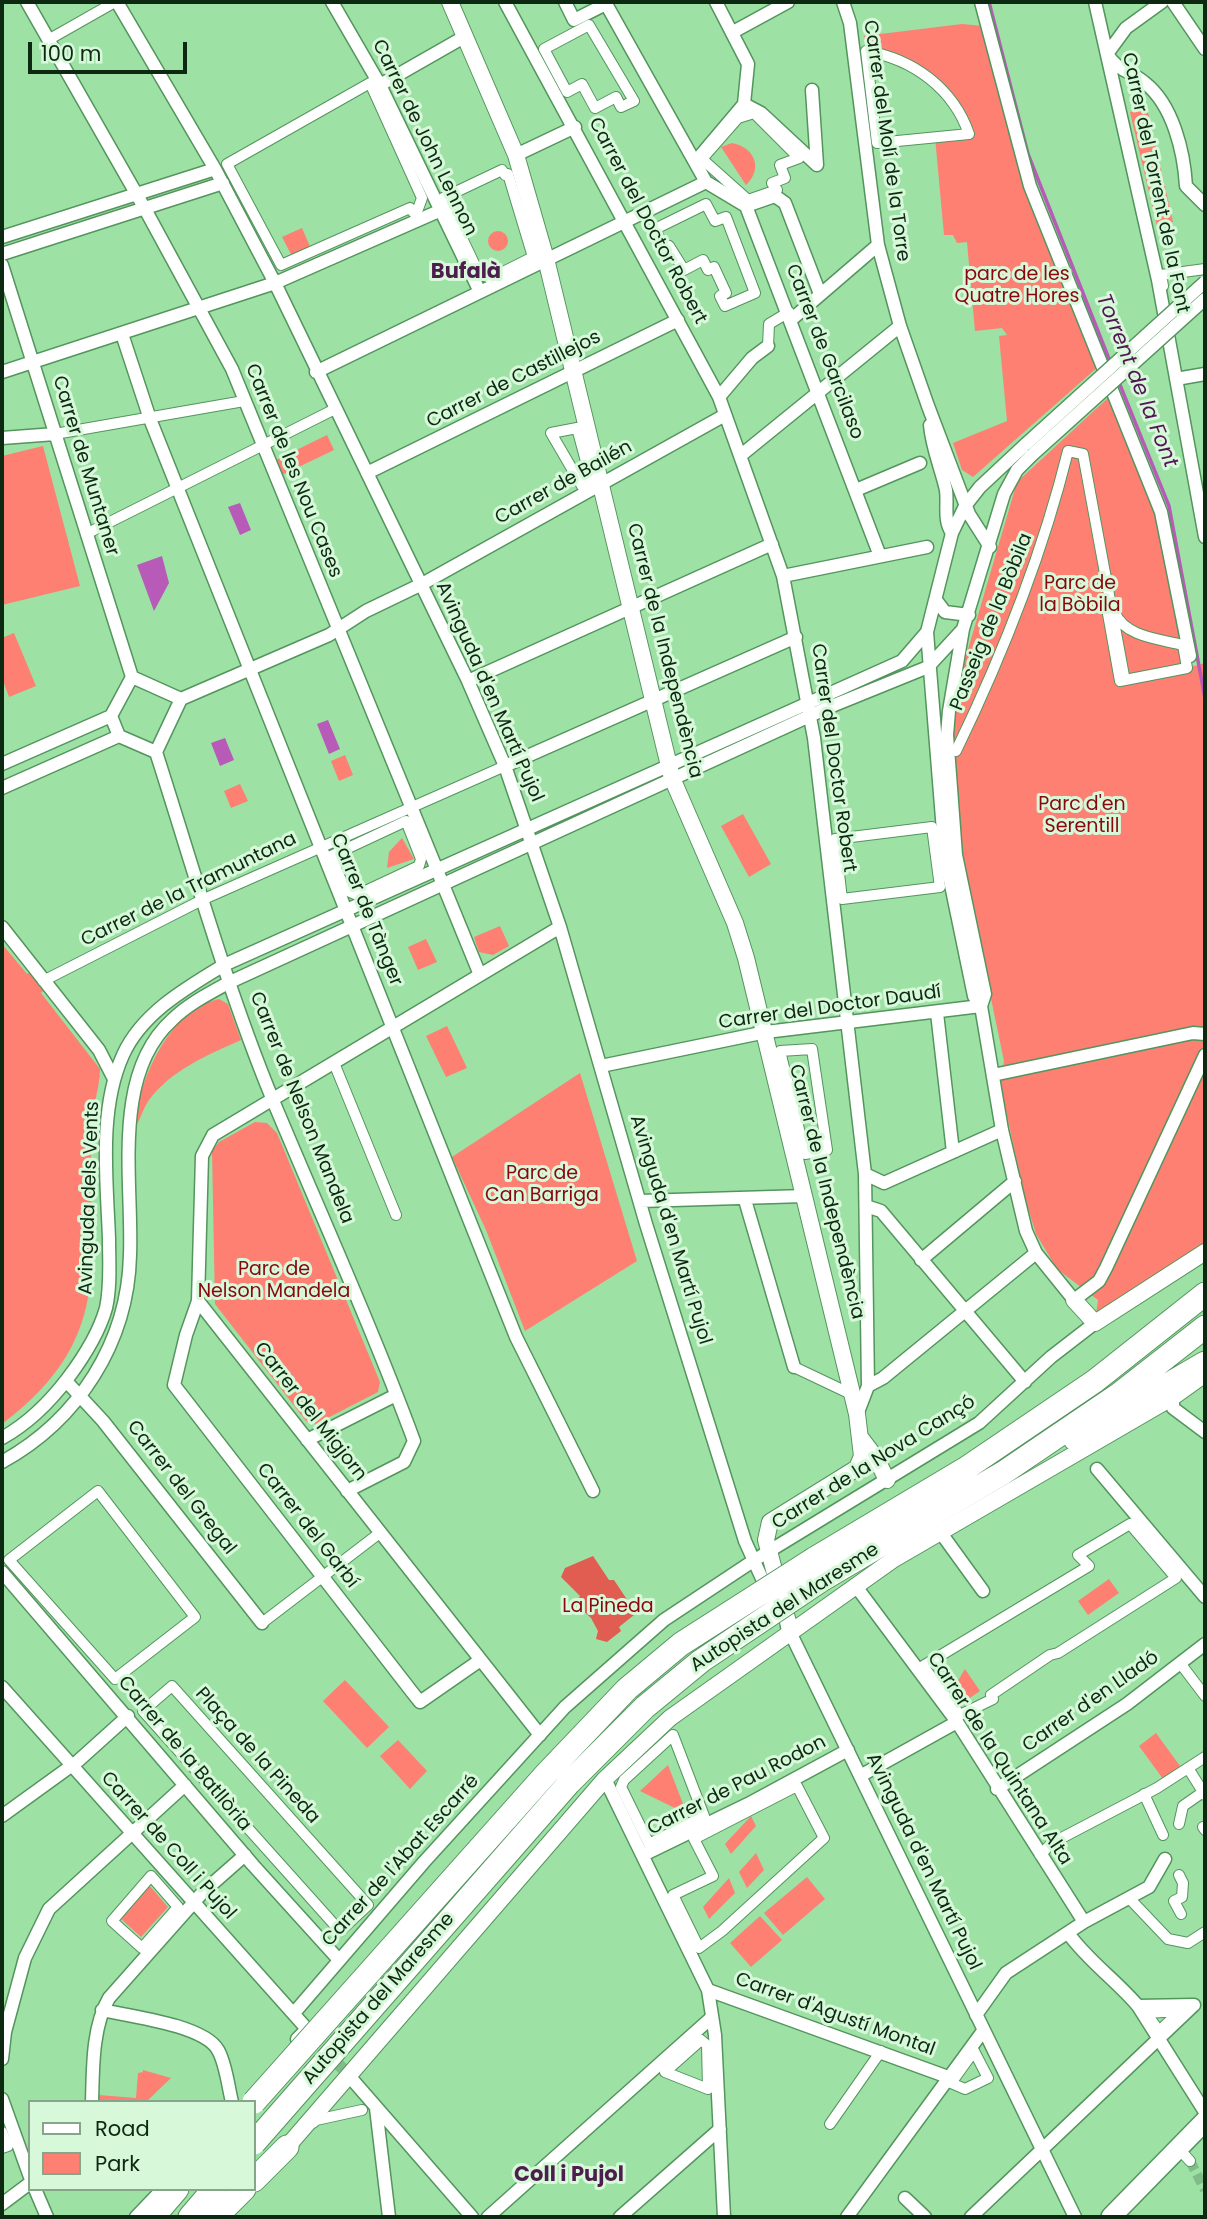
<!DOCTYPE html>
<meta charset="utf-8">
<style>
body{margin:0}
#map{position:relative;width:1207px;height:2219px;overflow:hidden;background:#9de1a5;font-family:Poppins,sans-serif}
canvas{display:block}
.frame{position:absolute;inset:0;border:4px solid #0d2912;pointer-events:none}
.legend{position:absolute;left:28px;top:2100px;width:228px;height:91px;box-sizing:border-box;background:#d7f9da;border:2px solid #86a68a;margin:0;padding:9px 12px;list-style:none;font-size:21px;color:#0d2912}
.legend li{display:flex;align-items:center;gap:14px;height:35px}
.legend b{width:35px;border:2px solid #86a68a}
.scale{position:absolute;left:28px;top:42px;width:159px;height:32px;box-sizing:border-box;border:4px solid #0d2912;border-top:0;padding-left:9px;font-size:21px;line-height:24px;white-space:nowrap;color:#0d2912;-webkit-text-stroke:5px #d7f9da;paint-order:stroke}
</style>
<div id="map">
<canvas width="1207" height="2219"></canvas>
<div class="frame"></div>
<ul class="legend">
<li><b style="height:9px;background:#fff"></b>Road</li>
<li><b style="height:19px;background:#fd8073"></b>Park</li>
</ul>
<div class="scale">100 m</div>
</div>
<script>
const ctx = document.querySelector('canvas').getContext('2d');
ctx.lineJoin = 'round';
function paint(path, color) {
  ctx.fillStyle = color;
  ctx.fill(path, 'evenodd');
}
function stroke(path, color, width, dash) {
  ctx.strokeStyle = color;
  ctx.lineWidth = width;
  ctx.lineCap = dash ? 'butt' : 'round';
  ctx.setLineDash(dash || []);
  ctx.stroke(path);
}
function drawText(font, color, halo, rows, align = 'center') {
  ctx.font = font + ' Poppins,sans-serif';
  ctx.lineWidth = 6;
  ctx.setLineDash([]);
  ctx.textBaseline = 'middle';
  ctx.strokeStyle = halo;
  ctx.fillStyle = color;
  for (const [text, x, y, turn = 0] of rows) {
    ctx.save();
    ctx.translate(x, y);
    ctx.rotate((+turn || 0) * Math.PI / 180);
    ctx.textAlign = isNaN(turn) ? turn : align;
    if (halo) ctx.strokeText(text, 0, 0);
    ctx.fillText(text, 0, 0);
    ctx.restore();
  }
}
paint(new Path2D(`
 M962,24L984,26L1008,126L1099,366L973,477L962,470L953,443L1007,421L999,336L1007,335L1002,328L975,331L967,242L957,243L953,235H944L935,137L968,134L963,120L925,74L866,51L864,36Z
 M1147,108L1173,222L1157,226L1130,112Z
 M732,143C754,147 764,168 746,185L721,147Z
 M302,228L311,249L293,258L282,237Z
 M488 241a10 10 0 1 1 20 0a10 10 0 1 1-20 0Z
 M1110,396L1156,508L1187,668L1205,663V1244L1096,1315L1098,1300L1057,1269L1036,1234L1024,1195L1000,1083L1004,1061L961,854L952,747V715L959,680L1017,482Z
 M327,435L334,450L282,475L276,460Z
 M43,446L80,586L2,605V456Z
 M14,633L36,686L9,697L2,678V638Z
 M345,755L353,775L339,781L331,761Z
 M240,784L248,801L231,808L224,791Z
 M743,814L771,864L749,877L721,826Z
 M402,838L414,859L387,868L389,852Z
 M500,926L509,946L493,955L479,952L474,937Z
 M426,939L437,962L418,970L408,947Z
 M2,944L27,974L31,972L45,989L41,993L100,1069C100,1087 93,1104 92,1122C84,1252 124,1332 2,1424Z
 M219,999L228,1004L241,1040C209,1054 170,1071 149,1100C143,1108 140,1122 134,1128C139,1081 167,1011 219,999Z
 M447,1026L467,1068L446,1077L426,1036Z
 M580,1073L637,1261L525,1331L486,1230L452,1157Z
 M255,1122L267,1123L277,1133L380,1382L378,1392L316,1424L306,1421L215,1304L212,1151L219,1142Z
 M1109,1579L1119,1593L1088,1615L1078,1601Z
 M965,1669L980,1691L964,1702L954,1687Z
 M345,1680L389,1727L367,1748L323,1701Z
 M1156,1733L1180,1766L1163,1779L1139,1746Z
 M398,1740L427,1771L410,1789L380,1756Z
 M668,1765L687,1814L640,1791Z
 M751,1816L756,1826L731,1854L725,1844Z
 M756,1853L764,1870L747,1888L739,1872Z
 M807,1877L825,1899L783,1935L764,1913Z
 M729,1878L735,1893L709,1919L703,1907Z
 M149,1885L168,1907L141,1937L120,1918Z
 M760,1916L782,1940L751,1967L730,1943Z
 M143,2070L171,2078L146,2102H99V2095L136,2098L138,2073L143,2072Z`), '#fd8073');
paint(new Path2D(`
 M593,1556L609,1580H614L630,1604L639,1611L619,1627L621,1631L607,1642L596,1639L598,1631L591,1618L576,1604L580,1596L561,1577L565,1568Z`), '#e15c51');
paint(new Path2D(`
 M240,503L251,530L240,535L228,507Z
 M162,556L169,583L154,611L137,565Z
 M328,720L340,749L329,754L317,724Z
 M225,738L234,760L220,766L211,743Z`), '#b85ab8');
stroke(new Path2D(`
 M989,2L1028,154L1111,364
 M1118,380L1169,506L1205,698`), '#b85ab8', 3.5);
stroke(new Path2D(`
 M1190,2161L1205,2190`), '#80bc88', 10, [10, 5]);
stroke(new Path2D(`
 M311,2033L350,2077`), '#80bc88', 12, [12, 6]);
const pedestrian = new Path2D(`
 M589,25L634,101L621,107L616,97L595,108L582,84L567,92L544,49Z
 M48,40L115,2
 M866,51C913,59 953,88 969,134L877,143Z
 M370,83L422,198L418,209L413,212L410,208L281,265L227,164Z
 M754,113L799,158L780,165L785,178L772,183L777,190L748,200L702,159L738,118Z
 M502,170L505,175L508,174L533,257L491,278L479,274L443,198Z
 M706,204L715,221L726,217L755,293L725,306L720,296L726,293L714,267L708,270L703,260L684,270L669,246L664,248L655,229Z
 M1163,286L1161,275L1205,269
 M768,346L769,324L789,312
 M577,428L591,480L582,486L551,433Z
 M55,434L244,401
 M86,534L335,409
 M1115,613C1125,637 1160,639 1183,645L1187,668L1120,681L1108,614Z
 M956,751C1003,654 1042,556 1068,451L1083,454L1124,676
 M406,821L421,859L419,866L357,895L345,890L331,856Z
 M932,827L940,887L842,899L835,839Z
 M43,981L204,899L505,766
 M812,1049L827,1150L805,1154L780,1051Z
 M334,1063L396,1215
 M794,1367L853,1395
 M98,1491L195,1617L115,1679L9,1560Z
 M1130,1524L1176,1578L1058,1653L1050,1655L991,1695L993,1699L960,1715L923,1666L1089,1566L1078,1555Z
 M262,1623L381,1532
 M1180,1663L1205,1696
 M172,1686L368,1905L340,1931L143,1711Z
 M673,1735L704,1816L649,1844L621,1787L624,1780Z
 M1188,1768L1205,1795
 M797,1786L824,1838L722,1931L699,1948L673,1895L713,1876L694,1839Z
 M1144,1794L1163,1835
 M1179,1824L1183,1806L1203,1792
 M1203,1827L1205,1830
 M1040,1855L1052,1843L1157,1788L1205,1757
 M1179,1875L1183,1883L1182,1897L1174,1901L1181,1914
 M151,1876L178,1907L142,1948L112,1921Z
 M1129,1898L1168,1939L1188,1943L1205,1932
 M1180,2011L1159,2031L1146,2013Z
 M701,2040L707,2045L708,2089L665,2072Z
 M974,2051L988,2078L965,2089L951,2083Z
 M313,2123L316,2120L362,2110
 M830,2124L881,2051
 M2,2132L8,2146L2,2148
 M1179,2149L1190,2161`);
const minor = new Path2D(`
 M27,2L145,209L232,369L480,975
 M117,2L215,169L275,283L468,681L505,766L560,927L646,1224L745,1541L768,1592
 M332,2L380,85L480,292
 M505,2L719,397L783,576L814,738L865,1174L868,1386L858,1412
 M565,2L574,20L606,4
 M605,2L706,182
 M843,2L850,23L878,245L900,326L928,406L969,514L990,547
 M981,2L1030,186L1161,512L1190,656
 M1095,2L1158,280L1205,537
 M1162,2L1126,28L1107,54C1118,72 1130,70 1145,83C1173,105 1184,152 1186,186L1205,205
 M1173,2L1205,49
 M733,32L788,2
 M380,85L464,37
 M744,104L761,113L817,165L812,90
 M516,155L575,127
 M695,162L744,104L748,64L716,2
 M706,182L746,206L880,556
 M746,206L775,196L785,203L820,294
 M2,237L215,169
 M2,254L223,183
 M2,265L132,677
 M792,319L878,245
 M122,334L150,419L516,1337L593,1491
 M2,372L275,283L439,211
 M316,372L706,182
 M1176,379L1205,374
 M719,397L752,358L768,346
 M930,425C932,448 941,468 946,490C948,505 943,520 952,533
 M2,438L55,434
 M1032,455L1017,470L1004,494L963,629L949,711L947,735L956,855L985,994L981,1006L1002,1130L1026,1231L1036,1253L1074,1300L1099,1281L1106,1268L1205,1055
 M740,456L900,326
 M367,473L678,320
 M856,490L920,463
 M783,576L927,547
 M936,600L945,612L969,615
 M468,681L772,544
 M181,699L329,635L366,611L422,584L725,415
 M156,752C193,867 226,986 272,1098C320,1213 371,1325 414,1441L404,1462L347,1491
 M156,752L119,736L111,716L132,677L181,699
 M156,752L181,699
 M2,764L111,716
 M505,766L796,637
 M2,788L119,736
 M2,927L99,1050L114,1079
 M981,1006L974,996L945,856L927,632L952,533L965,506L980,487L1026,444
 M937,1013L953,1152
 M601,1066L766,1032L981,1006
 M993,1075L1193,1033L1205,1034
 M865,1174L884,1183L1002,1130
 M745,1200L794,1367
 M640,1201L805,1196
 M866,1206L881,1211L1025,1382
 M921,1260L1015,1181
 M198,1301L186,1335L174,1385L412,1692L420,1702L479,1661
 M66,1381L103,1421L262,1623
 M868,1386L883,1378L1036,1253
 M1173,1397V1408L1205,1432
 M2,1438C29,1423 49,1403 68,1378C83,1358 99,1333 106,1308C111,1286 109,1262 109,1239C107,1181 98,1110 123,1055C142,1013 186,988 224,965L902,661L927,632
 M307,1440L396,1395
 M2,1462C78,1420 128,1343 130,1255C133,1182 111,1075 172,1020C188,1004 210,993 230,982L827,708L928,667L963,629
 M1097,1469L1205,1597
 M941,1533L983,1591
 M2,1572L253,1865L339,1960
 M855,1585L957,1722L1084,1922
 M787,1626L1075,2217
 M2,1687L307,2029L297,2039
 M540,1735L198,1301L202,1156L213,1135L560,927
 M860,1776L957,1722
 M605,1779L708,1990L715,2035L724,2217
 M997,1789L1127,1704L1205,1644
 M2,1816L78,1761L128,1716
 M643,1855L748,1804L848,1750
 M1068,1933C1088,1961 1116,1980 1138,2006L1194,2005
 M708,1990L948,2077
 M1138,2006L1205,2112
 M102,2010C129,2016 204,2025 218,2050C226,2064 228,2086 232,2102
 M294,2013L424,1862L565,1707L664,1620L753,1561L979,1423L1051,1357L1095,1323
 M976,2015L1006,1973L1084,1922L1149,1887L1165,1859
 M2,2059L5,2032L25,1958L49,1909L185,1785
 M350,2077L472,2217
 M2,2099L30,2177
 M92,2102C93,2069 92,2027 109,1998L203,1892L245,1855
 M376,2108L389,2217
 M35,2189L47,2217
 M905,2198L925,2217
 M2,2204L30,2183
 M136,2217L160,2192
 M488,2217L711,2018
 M620,2217L720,2129
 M847,2217L983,2031
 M971,2217L1194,2005`);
const tertiary = new Path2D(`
 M450,2L516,155L546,259L672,778L735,923L746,958L857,1414L862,1456L857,1468L770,1522L766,1540L791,1633
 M1074,1300L1095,1323L1205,1252
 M860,1437L876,1458L887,1480
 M280,2155L605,1779L670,1718L894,1559L1173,1397L1205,1374`);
const primary = new Path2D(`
 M1111,2217L1205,2121`);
const motorway = new Path2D(`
 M1075,1439L1205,1363
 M814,1559L965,1469L1095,1381L1205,1294
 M823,1579L1003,1473L1118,1395L1205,1327
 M254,2180L287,2147
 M153,2217L177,2189
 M190,2217L214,2189
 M216,2217L244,2189`);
stroke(pedestrian, '#53955d', 12);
stroke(minor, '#53955d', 15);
stroke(tertiary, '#53955d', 18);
stroke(primary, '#53955d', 22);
stroke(motorway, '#53955d', 25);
stroke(pedestrian, '#fff', 10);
stroke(minor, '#fff', 12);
stroke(tertiary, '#fff', 16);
stroke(primary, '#fff', 19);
stroke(motorway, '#fff', 23);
const minorBridge = new Path2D(`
 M1026,444L1205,282
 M1032,455L1205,299`);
const motorwayBridge = new Path2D(`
 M254,2102L546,1774L627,1689L681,1644L814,1559
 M254,2143L569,1783L645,1707L701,1661L823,1579`);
stroke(minorBridge, '#53955d', 15, []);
stroke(motorwayBridge, '#53955d', 25, []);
stroke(minorBridge, '#fff', 12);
stroke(motorwayBridge, '#fff', 23);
drawText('19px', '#0d2912', '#d7f9da', [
 ["Carrer de John Lennon",424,138,64],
 ["Carrer del Molí de la Torre",886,141,82],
 ["Carrer del Torrent de la Font",1155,183,78],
 ["Carrer del Doctor Robert",647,221,62],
 ["Carrer de Garcilaso",824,352,69],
 ["Carrer de Castillejos",514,380,-27],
 ["Carrer de Muntaner",85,466,73],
 ["Carrer de les Nou Cases",293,471,68],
 ["Carrer de Bailén",564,483,-29],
 ["Passeig de la Bòbila",992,622,-68],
 ["Carrer de la Independència",664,651,76],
 ["Avinguda d'en Martí Pujol",489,692,66],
 ["Carrer del Doctor Robert",833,758,82],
 ["Carrer de la Tramuntana",189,890,-26],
 ["Carrer de Tànger",366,910,68],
 ["Carrer del Doctor Daudí",830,1008,-8],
 ["Carrer de Nelson Mandela",301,1108,68],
 ["Carrer de la Independència",826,1192,76],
 ["Avinguda dels Vents",90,1198,-88],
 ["Avinguda d'en Martí Pujol",670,1230,73],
 ["Carrer del Migjorn",310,1412,52],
 ["Carrer de la Nova Cançó",874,1463,-32],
 ["Carrer del Gregal",181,1488,52],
 ["Carrer del Garbí",307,1526,52],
 ["Autopista del Maresme",785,1608,-33],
 ["Carrer d'en Lladó",1091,1702,-35],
 ["Carrer de la Batllòria",184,1754,50],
 ["Plaça de la Pineda",257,1756,48],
 ["Carrer de la Quintana Alta",999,1759,57],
 ["Carrer de Pau Rodon",737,1786,-27],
 ["Carrer de Coll i Pujol",168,1846,48],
 ["Carrer de l'Abat Escarré",401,1861,-48],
 ["Avinguda d'en Martí Pujol",923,1862,64],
 ["Autopista del Maresme",379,1999,-49],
 ["Carrer d'Agustí Montal",835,2015,20]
]);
drawText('19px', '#89070d', '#d7f9da', [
 ["parc de les",1017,275],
 ["Quatre Hores",1017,297],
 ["Parc de",1080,584],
 ["la Bòbila",1080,606],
 ["Parc d'en",1082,805],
 ["Serentill",1082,827],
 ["Parc de",542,1174],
 ["Can Barriga",542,1196],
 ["Parc de",274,1270],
 ["Nelson Mandela",274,1292],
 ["La Pineda",608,1607]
]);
drawText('bold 21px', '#4d1d4e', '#d7f9da', [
 ["Bufalà",466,273],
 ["Coll i Pujol",569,2176]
]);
drawText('italic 21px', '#521653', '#d7f9da', [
 ["Torrent de la Font",1136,381,68]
]);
</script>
